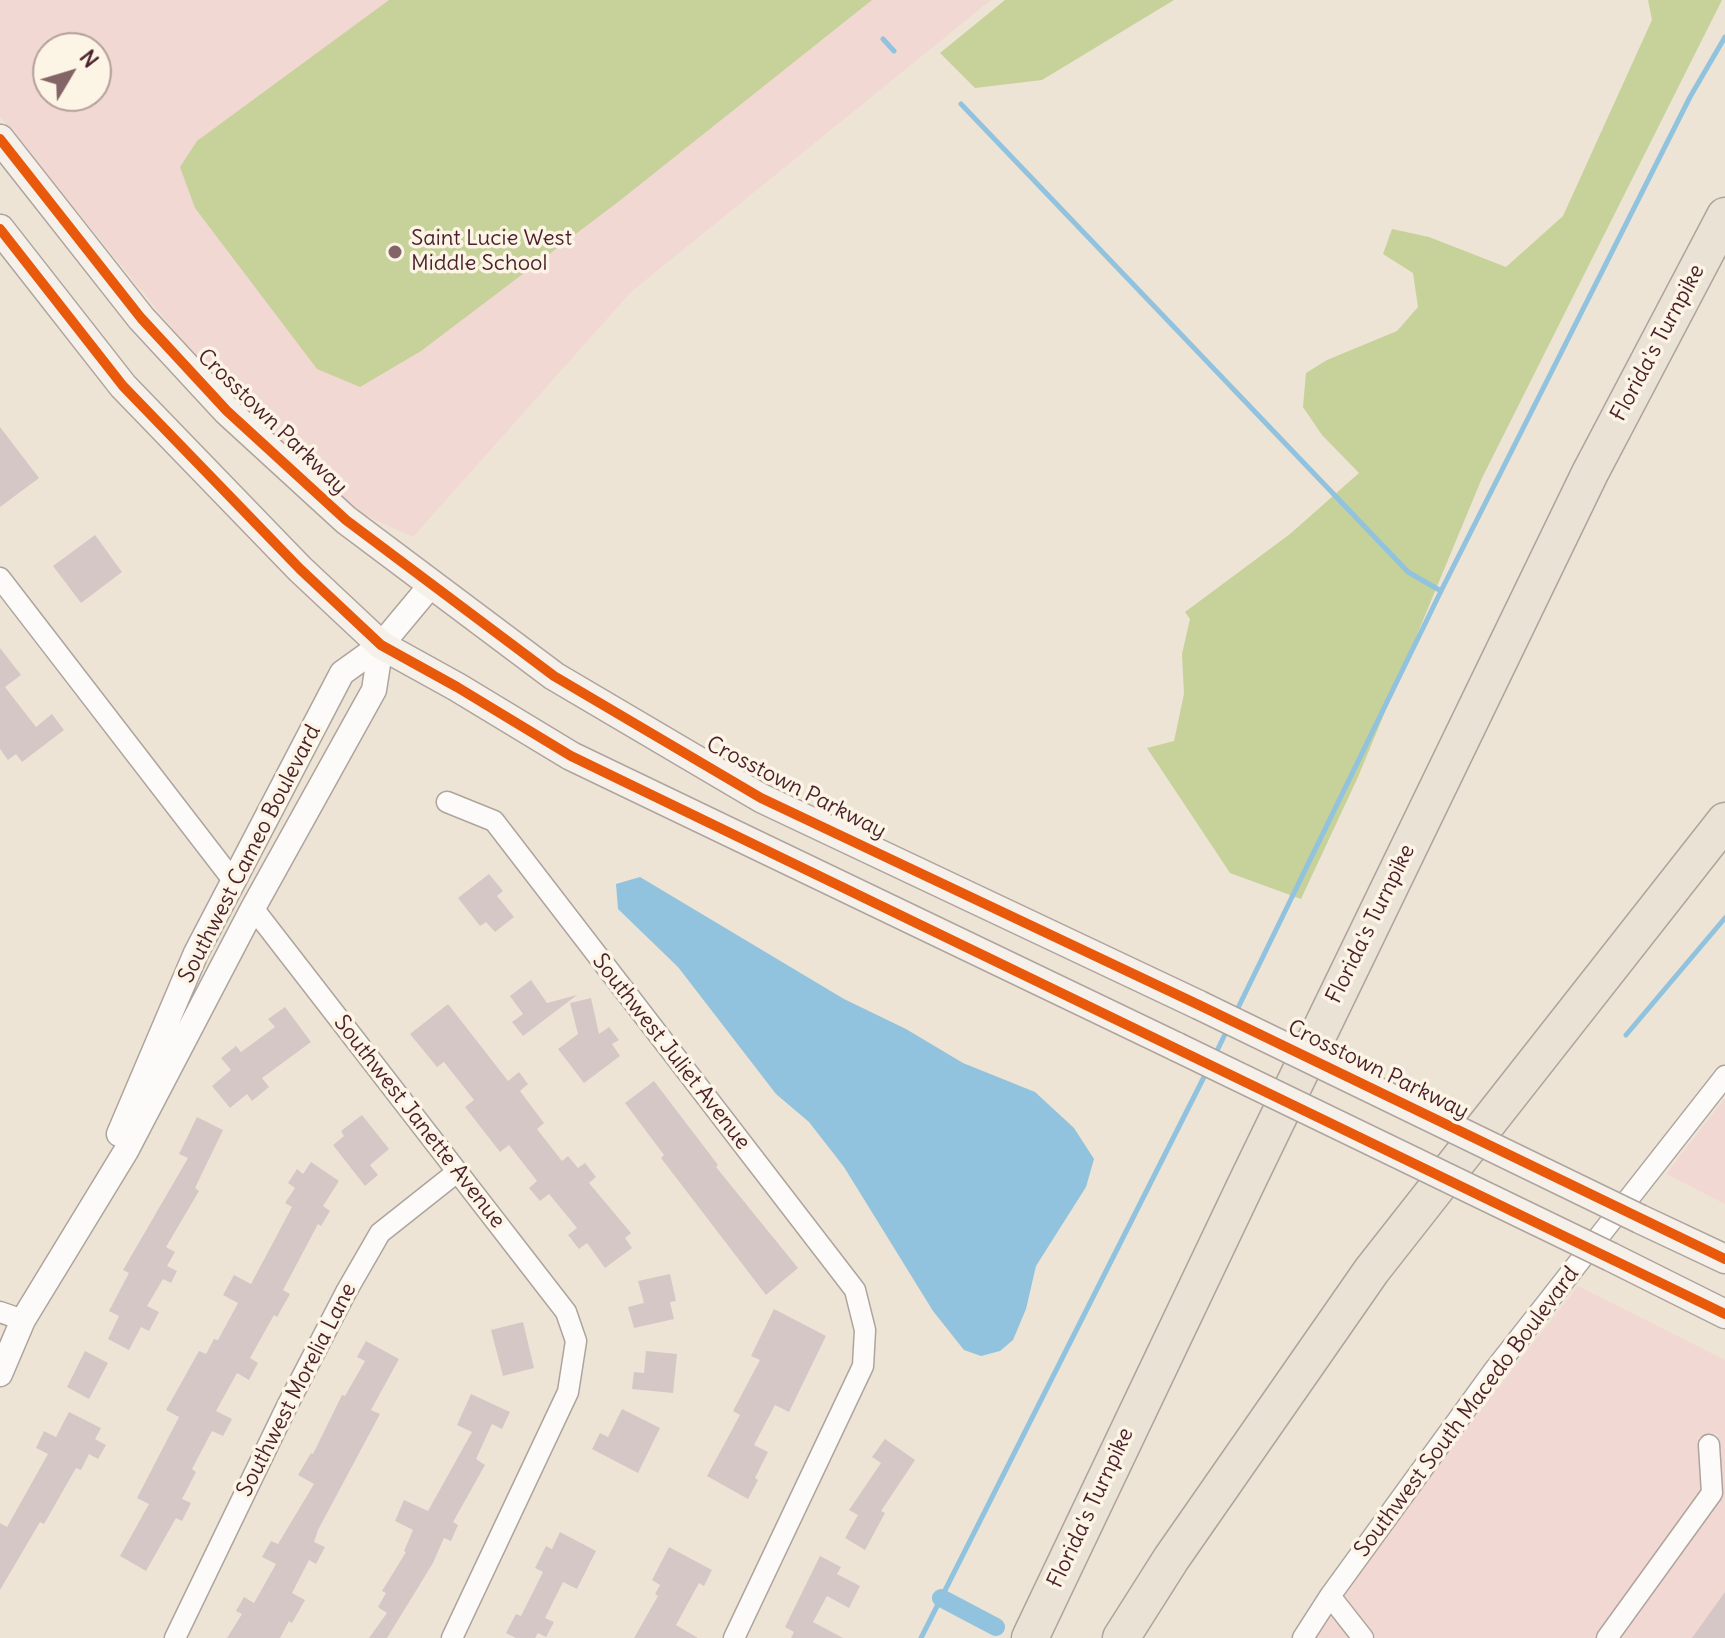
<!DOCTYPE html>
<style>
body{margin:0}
#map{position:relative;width:1725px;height:1638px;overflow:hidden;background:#ede4d6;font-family:Delius,sans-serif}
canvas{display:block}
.north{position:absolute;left:32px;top:32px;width:80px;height:80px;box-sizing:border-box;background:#fcf5e5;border:2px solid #b59f9b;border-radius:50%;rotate:52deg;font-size:22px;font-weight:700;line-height:32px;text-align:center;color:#4a1f2b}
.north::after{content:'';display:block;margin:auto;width:28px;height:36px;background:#836467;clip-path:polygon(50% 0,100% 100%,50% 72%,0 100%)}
</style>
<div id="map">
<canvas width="1725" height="1638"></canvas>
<div class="north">N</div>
</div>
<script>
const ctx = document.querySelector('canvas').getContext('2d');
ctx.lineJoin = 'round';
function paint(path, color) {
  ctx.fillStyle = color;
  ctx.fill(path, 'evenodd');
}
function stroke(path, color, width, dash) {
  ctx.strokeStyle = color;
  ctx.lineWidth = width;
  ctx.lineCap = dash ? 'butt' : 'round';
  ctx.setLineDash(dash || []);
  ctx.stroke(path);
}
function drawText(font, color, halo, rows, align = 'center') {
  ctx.font = font + ' Delius,sans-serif';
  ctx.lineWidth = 7;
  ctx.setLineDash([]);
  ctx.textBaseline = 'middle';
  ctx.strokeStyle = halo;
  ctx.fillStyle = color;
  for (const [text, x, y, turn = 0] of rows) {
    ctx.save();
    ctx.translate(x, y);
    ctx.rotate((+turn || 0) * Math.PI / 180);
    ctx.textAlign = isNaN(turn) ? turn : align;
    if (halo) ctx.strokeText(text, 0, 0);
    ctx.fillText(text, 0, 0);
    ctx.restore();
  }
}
paint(new Path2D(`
 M0,0H991L631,292L413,537L355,511L199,361L0,117ZM48,48H96V96H48Z
 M1725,1098V1204L1666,1174Z
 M1578,1286L1725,1360V1638H1618L1722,1491L1718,1434L1699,1437L1702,1491L1595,1638H1376L1343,1596L1378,1540Z
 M1331,1614L1350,1638H1316Z`), '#f2d8d3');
paint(new Path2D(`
 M389,0H872L618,202L421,351L360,387L317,369L195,208L180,167L197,141Z
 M1005,0H1174L1042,80L975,88L940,53Z
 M1648,0H1722L1482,478L1358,777L1301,899L1230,873L1147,748L1174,741L1184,694L1182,654L1190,619L1185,612L1290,534L1359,473L1322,435L1303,407L1306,373L1327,360L1397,331L1418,307L1413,273L1383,254L1392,229L1429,237L1506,267L1563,216L1652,20Z`), '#c7d19a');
paint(new Path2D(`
 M640,877L844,999L906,1029L963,1063L1035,1092L1074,1128L1094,1159L1086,1187L1036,1266L1026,1309L1013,1340L1000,1351L981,1356L964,1350L933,1311L844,1167L809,1122L776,1094L678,967L618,909L616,884Z`), '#91c2de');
stroke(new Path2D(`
 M883,39L894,51
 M961,104L1408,572L1441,591
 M1236,1012L1441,591L1690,97L1725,37
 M1626,1035L1725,918
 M1215,1055L1228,1028
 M921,1638L1207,1071`), '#91c2de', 5);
stroke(new Path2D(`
 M941,1598L996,1627`), '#91c2de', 18);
paint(new Path2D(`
 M0,427L39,478L0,507Z
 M95,535L122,572L81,603L53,566Z
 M0,648L21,675L5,687L36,727L52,714L64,730L22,762L16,754L8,760L0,749Z
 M489,874L503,891L497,896L514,917L495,932L486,922L480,926L458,898Z
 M531,980L547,1003L577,995L523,1036L512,1022L523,1014L510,996Z
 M591,998L599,1034L609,1027L619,1040L612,1044L620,1056L584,1083L558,1049L578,1034L570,1003Z
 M448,1004L508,1081L519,1072L528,1084L520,1091L544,1123L537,1129L562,1161L568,1156L578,1168L585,1163L596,1177L589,1183L631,1233L625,1238L632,1248L605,1268L587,1243L579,1249L568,1235L577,1228L549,1194L540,1201L529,1188L537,1181L509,1145L500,1152L465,1107L474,1100L444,1062L437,1067L410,1034Z
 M285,1007L311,1042L262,1078L269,1087L252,1101L247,1094L230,1108L212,1086L231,1070L221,1058L236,1046L241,1052L275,1027L268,1019Z
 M654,1081L718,1165L716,1167L798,1268L766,1295L661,1158L664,1155L625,1103Z
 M362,1115L389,1149L370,1165L378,1175L365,1186L333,1145L344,1136L341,1131Z
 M197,1117L223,1130L195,1188L199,1191L166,1247L175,1252L167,1266L177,1271L171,1283L163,1279L147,1306L159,1312L149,1331L141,1327L129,1350L108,1339L119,1316L109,1311L129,1273L123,1270L188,1158L179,1154Z
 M311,1162L339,1181L323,1206L330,1211L321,1226L318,1224L283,1290L290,1294L277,1317L274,1315L250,1358L258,1363L249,1380L237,1373L216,1411L232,1419L223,1436L212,1431L192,1469L196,1472L182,1499L191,1503L182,1521L176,1518L146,1571L120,1556L149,1504L137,1498L179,1417L166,1410L199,1351L206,1354L214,1339L218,1340L238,1303L223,1295L234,1275L251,1284L292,1207L285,1203L295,1188L288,1183L297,1169L303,1174Z
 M670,1274L676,1301L670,1302L674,1319L634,1328L628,1307L644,1303L638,1281Z
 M774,1309L826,1336L789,1412L775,1405L754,1445L768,1452L755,1478L758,1480L748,1499L707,1476L740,1415L733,1411L760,1360L751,1356Z
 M523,1322L534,1368L503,1376L491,1330Z
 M366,1341L399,1359L371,1410L380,1414L318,1530L314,1542L325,1547L316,1564L309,1560L292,1593L305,1600L292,1623L289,1621L280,1638H227L242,1614L236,1611L244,1597L254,1603L276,1564L262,1557L271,1541L278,1544L314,1484L298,1475L311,1453L313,1454L342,1395L345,1396L365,1361L357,1357Z
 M85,1351L108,1363L89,1399L67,1387Z
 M646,1351L677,1354L673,1393L632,1389L634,1372L644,1373Z
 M471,1394L510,1412L502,1429L492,1424L476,1459L485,1465L453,1522L458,1525L451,1541L444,1538L433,1563L387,1638H369L387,1613L378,1607L386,1593L382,1591L406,1552L404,1551L413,1530L395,1521L404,1500L428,1511L472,1432L457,1425Z
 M622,1409L660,1428L638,1473L592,1449L600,1433L608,1437Z
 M69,1412L101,1428L95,1439L106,1445L98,1459L89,1454L81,1470L76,1468L44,1524L40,1522L0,1590V1523L7,1527L48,1454L36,1448L44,1431L56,1437Z
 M885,1439L915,1460L881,1511L885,1513L865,1550L845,1538L858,1515L849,1510L881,1463L872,1457Z
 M560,1532L596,1551L577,1589L563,1582L545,1618L554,1622L546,1637L538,1633L535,1638H516L506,1633L516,1614L521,1616L543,1572L535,1568L546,1546L552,1549Z
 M669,1547L712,1570L704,1586L699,1583L676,1625L698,1638H634L658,1596L655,1594L660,1585L652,1580Z
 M820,1556L841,1567L837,1574L860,1586L849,1608L827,1596L813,1622L843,1638H791L794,1632L785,1627Z
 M1725,1592V1638H1692Z`), '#d6c7c7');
const minor = new Path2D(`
 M0,578L232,879
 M447,802L494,821L855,1290L865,1330L863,1366L734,1638
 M253,908L566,1312L576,1341L568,1392L452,1638
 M0,1312L23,1320
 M1330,1596L1363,1638
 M175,1638L287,1406L346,1292L380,1233L457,1172
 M1303,1638L1330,1596L1495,1369L1725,1076
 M1607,1638L1712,1493L1709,1445`);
const tertiary = new Path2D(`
 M119,1134L196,953L342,673L381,645L431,585
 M0,1374L23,1320L126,1151L253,908L374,690L381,645`);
const secondary = new Path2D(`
 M0,139L141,318L227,411L346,520L554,676L761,798L1199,1005
 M0,229L123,386L300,569L381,645L457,687L571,756L1177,1047
 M1640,1219L1725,1259
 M1611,1257L1725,1314`);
const motorway = new Path2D(`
 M1030,1638L1247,1182L1590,473L1725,216
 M1121,1638L1171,1559L1372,1270L1725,821`);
stroke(minor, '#aea49d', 23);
stroke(tertiary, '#aea49d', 27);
stroke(secondary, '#aea49d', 31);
stroke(motorway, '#aea49d', 39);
stroke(minor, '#fcfbf9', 20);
stroke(tertiary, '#fcfbf9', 24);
stroke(secondary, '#f5f1ea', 28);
stroke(motorway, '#eae2d5', 36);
const secondaryBridge = new Path2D(`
 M1199,1005L1640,1219
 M1177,1047L1611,1257`);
stroke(secondaryBridge, '#aea49d', 31, []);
stroke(secondaryBridge, '#f5f1ea', 28);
stroke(new Path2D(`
 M0,139L141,318L227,411L346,520L554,676L761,798L1199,1005L1725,1259
 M0,229L123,386L300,569L381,645L457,687L571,756L1725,1314`), '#e8590c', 10);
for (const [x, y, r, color] of [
 [395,252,8,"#836467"]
]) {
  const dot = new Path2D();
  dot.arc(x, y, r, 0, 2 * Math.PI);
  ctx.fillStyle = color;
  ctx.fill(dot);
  stroke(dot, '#fcf5e5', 3);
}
drawText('22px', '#4a1f2b', '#fcf5e5', [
 ["Saint Lucie West",411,239],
 ["Middle School",411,264]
], 'left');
drawText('22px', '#4a1f2b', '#fcf5e5', [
 ["Florida's Turnpike",1658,343,-62],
 ["Crosstown Parkway",272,422,44],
 ["Crosstown Parkway",796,788,27],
 ["Southwest Cameo Boulevard",250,854,-63],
 ["Florida's Turnpike",1371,924,-64],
 ["Southwest Juliet Avenue",671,1052,52],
 ["Crosstown Parkway",1378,1070,26],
 ["Southwest Janette Avenue",419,1122,52],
 ["Southwest Morelia Lane",297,1390,-63],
 ["Southwest South Macedo Boulevard",1467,1412,-53],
 ["Florida's Turnpike",1091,1508,-65]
]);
</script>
